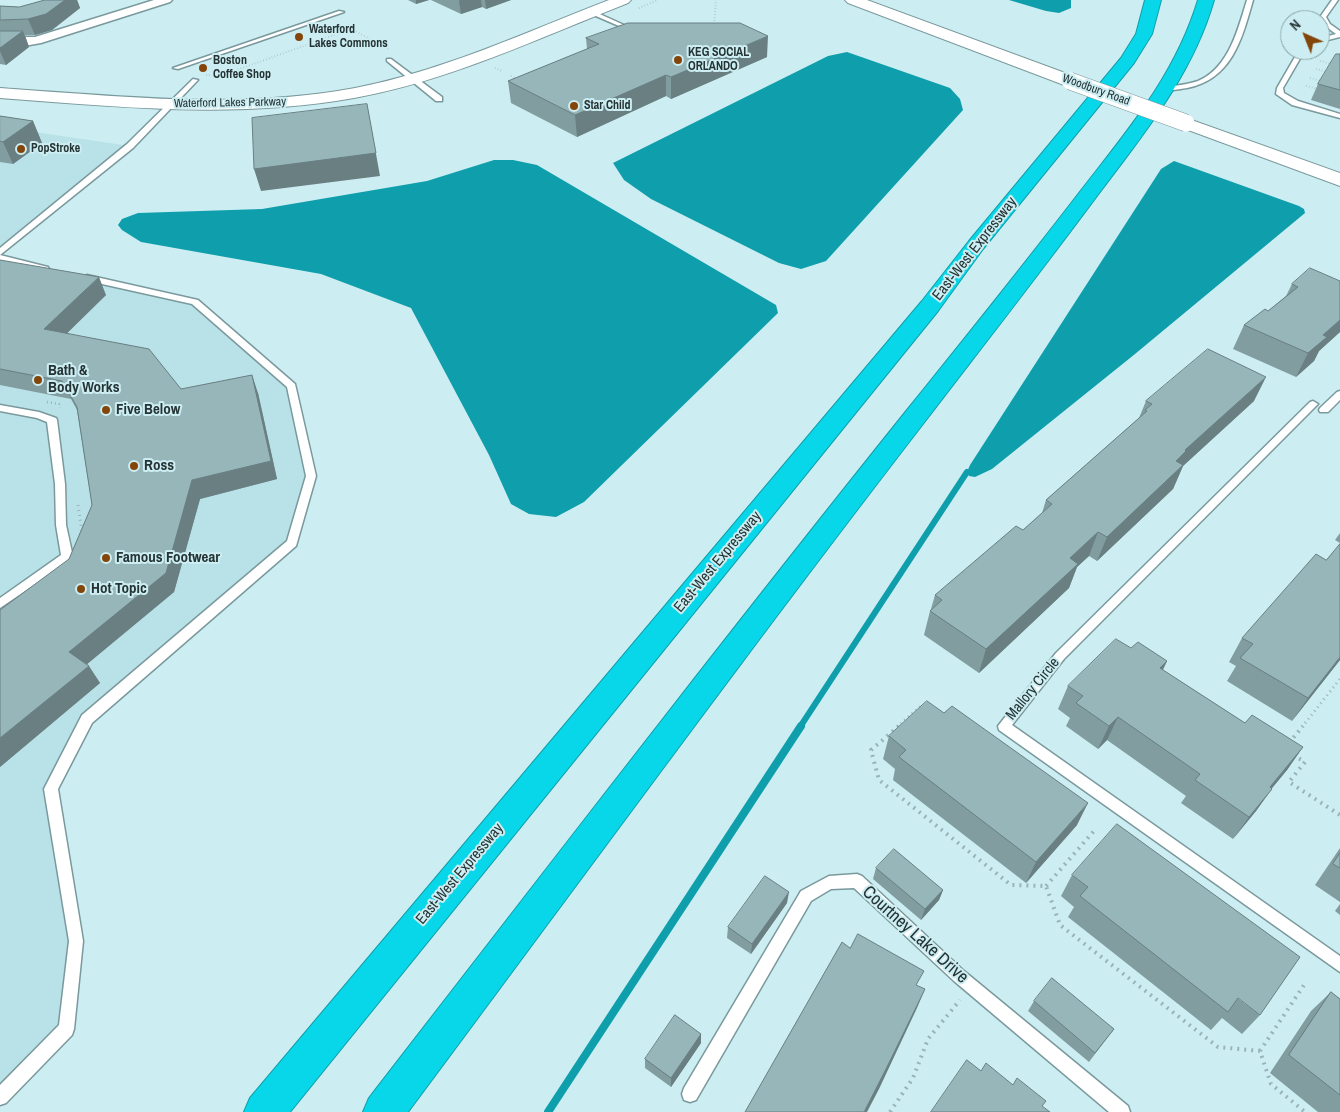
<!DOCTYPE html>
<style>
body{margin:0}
#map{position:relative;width:1340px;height:1112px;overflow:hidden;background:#cceef2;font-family:"Archivo Narrow",sans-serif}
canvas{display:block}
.north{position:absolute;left:1280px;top:10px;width:50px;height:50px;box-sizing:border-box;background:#cceef2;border:1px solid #8aa3a6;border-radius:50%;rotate:316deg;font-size:14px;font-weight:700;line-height:20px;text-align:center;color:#263335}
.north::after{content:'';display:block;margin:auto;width:18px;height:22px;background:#84450a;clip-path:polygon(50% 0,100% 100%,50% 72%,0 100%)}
</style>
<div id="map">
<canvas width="1340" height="1112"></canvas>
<div class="north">N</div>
</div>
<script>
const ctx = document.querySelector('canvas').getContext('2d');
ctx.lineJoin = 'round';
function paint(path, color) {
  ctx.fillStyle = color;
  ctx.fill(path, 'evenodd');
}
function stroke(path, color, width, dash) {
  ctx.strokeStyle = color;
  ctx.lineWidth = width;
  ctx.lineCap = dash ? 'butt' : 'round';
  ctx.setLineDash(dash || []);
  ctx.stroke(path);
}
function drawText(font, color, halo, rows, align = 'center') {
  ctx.font = font + ' "Archivo Narrow",sans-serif';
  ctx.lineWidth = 4;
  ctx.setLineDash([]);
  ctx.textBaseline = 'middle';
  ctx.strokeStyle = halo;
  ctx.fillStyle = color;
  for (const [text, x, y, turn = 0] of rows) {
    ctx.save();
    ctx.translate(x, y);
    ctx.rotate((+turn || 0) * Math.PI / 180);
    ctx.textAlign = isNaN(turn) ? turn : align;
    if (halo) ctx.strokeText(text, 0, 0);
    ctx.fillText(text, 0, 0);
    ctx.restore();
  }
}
paint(new Path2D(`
 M0,127L130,146L0,252Z
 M0,258L195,302L292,386L311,476L292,543L87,719L51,789L76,941L66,1029L0,1097Z`), '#b8e2e7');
paint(new Path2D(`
 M1009,0H1071V8L1059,13L1046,11Z
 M847,52L950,88L960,99L963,110L826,261L801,269L779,263L651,199L624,180L613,163L828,56Z
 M494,160H513L537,165L776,305L778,313L584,502L556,517L529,514L511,504L489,455L411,308L321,274L141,242L122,230L118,225L122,219L138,213L262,209L427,181Z
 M1174,161L1299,206L1304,209L1305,213L1135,354L992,469L975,477L969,476L967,472L970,465L1161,169Z`), '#0f9eab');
stroke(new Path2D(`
 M800,727L967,472`), '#0f9eab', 6);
stroke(new Path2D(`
 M548,1112L801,726`), '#0f9eab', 8);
const lane = new Path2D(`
 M1247,0H1253C1242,39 1232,79 1187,88C1179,89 1171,91 1164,90V88C1175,85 1187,85 1198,81C1229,68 1238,29 1247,0Z
 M1332,0H1338L1326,17L1330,24L1340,31V37L1320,42V38L1336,34L1325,26L1320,17Z
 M339,11L344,12L178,69L173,68Z
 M589,11H593L624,25L619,26L589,13Z
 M1299,50H1305L1283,88L1284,93L1298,101L1340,114V118L1292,105L1276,94L1277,88Z
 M387,59H391L442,97V101H436L387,61Z
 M193,79L198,80L133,148L0,255V248L127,144Z
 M0,255L48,267L49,269L45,272L0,261Z
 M87,275L198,300L295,384L316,476L296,546L92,723L58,789L83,941L74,1029L72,1035L6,1103L0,1105V1085L59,1025L69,941L44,789L46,785L82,715L287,541L306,476L287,387L192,304L84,280L83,278Z
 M1340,391V400L1328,412H1320L1319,410L1320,408L1337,392Z
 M1313,401L1318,404L1316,406L1064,659L1012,725L1340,956V972L999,730L998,726L1056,653L1310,402Z
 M0,405L39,412L56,418L57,420L65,484L66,525L73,557L71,560L0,608V598L61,555L56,525L55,484L47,422L37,418L0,411Z
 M857,874L862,876L964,971L1128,1106L1130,1112H1109L954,981L854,888L831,889L811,901L696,1100L690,1102L684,1100L682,1094L684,1088L801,891L829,876Z`);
const street = new Path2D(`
 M154,0H172L170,2L41,43L24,46L0,45V37H35Z`);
const secondary = new Path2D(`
 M609,0H631L628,3C539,38 449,81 354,98C237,119 118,107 0,98V88C118,96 238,110 355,88C443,71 526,32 609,0Z
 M845,0H867L1076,77L1078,81L1076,85H1064L848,3Z
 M1186,118L1340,173V186L1180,127L1177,123L1180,119Z`);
const highway = new Path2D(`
 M1145,0H1161L1152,34L1134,63L983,249L938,311L290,1112H244L250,1098L922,301L969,241L1121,58L1136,34Z
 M1198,0H1214C1192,77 1141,137 1094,200C1039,274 982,347 926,420C750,648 580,881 408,1112H363L369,1098C547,868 725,637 907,410C965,338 1023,266 1079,193C1127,131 1175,76 1198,0Z`);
stroke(lane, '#7a999d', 3);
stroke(street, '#7a999d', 3);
stroke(secondary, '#7a999d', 2);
stroke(highway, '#129eaa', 2);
stroke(new Path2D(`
 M639,8L658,0
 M714,27L716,0
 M1320,61L1340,66
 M495,68L502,71
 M1316,69L1327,72
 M206,75L220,76L351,29L389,49
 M511,76L519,80
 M1310,78L1322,81
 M1306,86L1318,89`), '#99b4b8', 2, [0.5, 2.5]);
stroke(new Path2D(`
 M47,402L59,404L60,408`), '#99b4b8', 2.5, [1, 3]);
stroke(new Path2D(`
 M78,505L82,531
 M897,727L922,705
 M1302,727L1340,679`), '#99b4b8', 3, [1, 4]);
stroke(new Path2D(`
 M899,726L871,750L879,780L1011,885L1046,886L1060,925L1218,1047L1260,1051L1271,1084L1305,1112
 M1289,743L1303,726
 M1293,755L1305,762L1289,782L1340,815
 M1046,886L1094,831
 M1260,1051L1304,985
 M890,1112L913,1078L928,1039L960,1000`), '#99b4b8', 4, [2, 5]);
paint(lane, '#fff');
paint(street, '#fff');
paint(secondary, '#fff');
paint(highway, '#08d7e9');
const secondaryBridge = new Path2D(`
 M1070,81L1186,123`);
stroke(secondaryBridge, '#7a999d', 18, []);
stroke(secondaryBridge, '#fff', 17);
paint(new Path2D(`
 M45,0H77L80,8L52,30L35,35H25L29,47L6,65L0,64V6L19,7Z
 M408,0H429L416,4Z
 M431,0H511L486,9L482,7L461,14Z
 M586,38L767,57L671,99L666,96L577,137L511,103L508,81L587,49Z
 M1340,54V109L1311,100L1318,84Z
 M0,116L33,121L42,143L13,164L0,162Z
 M0,260L106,295L67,333L181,389L258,393L277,479L200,499L174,592L87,664L100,683L0,767L69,559L92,505L77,410L71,399L0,385Z
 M1340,281V332L1319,351L1314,361L1296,377L1233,349L1244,325L1268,311L1286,296L1292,284Z
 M1146,401H1254L1183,466L1173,489L1097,561L1089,556L1077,567L1069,588L979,673L924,635L930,611L931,609L935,595L1023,530L1042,513L1046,500L1139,418Z
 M1340,533V543L1335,540Z
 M1242,638L1340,660L1292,721L1227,681L1236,666L1229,662Z
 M1131,648L1167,661L1163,670L1245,723L1303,747L1287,770L1272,788L1256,811L1233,839L1181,803L1186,796L1107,740L1098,749L1066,726L1070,718L1058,709L1068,686Z
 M889,736L1077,825L1026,883L893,780L895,769L883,759Z
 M1340,848V902L1315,885Z
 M876,868L943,890L939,900L921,920L873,879Z
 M1072,875L1260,1015L1242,1034L1222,1018L1211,1030L1068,917L1074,907L1061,896Z
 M787,903L751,954L727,938L728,927Z
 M1340,904V915L1335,911Z
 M1331,992L1340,999V1112H1318L1270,1073L1311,1011Z
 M1034,1001L1114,1029L1089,1062L1028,1011Z
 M701,1034V1043L671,1087L645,1068V1059Z`), '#819da0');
paint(new Path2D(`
 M65,0H77L80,8L52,30L35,35L28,19Z
 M416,0H429L416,4Z
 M460,0H481L482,7L461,14L459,1Z
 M485,0H511L486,9Z
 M23,31L29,47L6,65L0,51V48Z
 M768,36L767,57L671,99V77Z
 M666,75V96L577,137L575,115Z
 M367,104L380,176L261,191L254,169Z
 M33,121L42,143L13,164L3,142Z
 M99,277L106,295L53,347L44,329Z
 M1340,320V332L1319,351L1314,361L1296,377L1308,353L1323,335Z
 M252,375L258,393L277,479L200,499L174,592L80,670L69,652L192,480Z
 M1266,377L1254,401L1183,466L1173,489L1097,561L1107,537L1176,461L1185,450Z
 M1098,532L1089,556L1077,567L1069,588L979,673L986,649L1070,558Z
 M1340,657V660L1292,721L1308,698Z
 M1167,661L1155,685L1160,668Z
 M89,666L100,683L0,767V738Z
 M1118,717L1107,740L1098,749L1109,726Z
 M1303,747L1287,770L1254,810L1270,787Z
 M1272,789L1256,811L1233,839L1249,817Z
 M1088,803L1077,825L1026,883L1036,862Z
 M943,890L939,900L921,920L925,909Z
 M789,892L787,903L751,954L752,944Z
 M925,989L917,1008L879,1089L867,1112H864Z
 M701,1034V1043L671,1087V1078Z`), '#697f82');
const building = new Path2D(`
 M45,0H65L46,14L28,19L0,20V6L19,7Z
 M628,23H740L768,36L671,77L666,75L575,115L508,81L599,44L586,38Z
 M0,31H23L0,48Z
 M1336,54H1340V90L1318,84Z
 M367,104L376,153L254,169L252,118Z
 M0,116L33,121L3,142L0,141Z
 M0,260L99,277L44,329L149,349L181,389L252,375L271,461L192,480L166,573L69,652L89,666L0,738V610L69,559L92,505L77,407L62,381L0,369Z
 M1310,268L1340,281V320L1323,335L1327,337L1308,353L1244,325L1265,309L1268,311L1298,287L1292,284Z
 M1208,349L1266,377L1185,450L1186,451L1176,461L1183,465L1107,537L1098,532L1070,558L1078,564L986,649L930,611L942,600L935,595L1016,526L1023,530L1052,504L1046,500L1147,411L1145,410L1152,404L1146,401Z
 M1340,544V657L1308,698L1240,658L1253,644L1242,638L1316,554L1326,560Z
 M1116,639L1131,648L1138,642L1167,661L1160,668L1245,723L1252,715L1303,747L1270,787L1272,789L1249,817L1195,780L1200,774L1118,717L1109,726L1076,703L1083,696L1068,686Z
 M927,701L944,713L952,706L1088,803L1036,862L899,757L906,750L889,736Z
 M1117,824L1300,957L1260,1015L1238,998L1228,1012L1080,896L1088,887L1072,875Z
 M894,849L943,890L925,909L876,868Z
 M1340,853V868L1333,864Z
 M765,876L789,892L752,944L728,927Z
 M858,934L924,971L916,985L925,989L885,1071L864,1112H745L842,942L850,948Z
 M1052,978L1114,1029L1095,1053L1034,1001Z
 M1331,992L1340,999V1095L1289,1055Z
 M675,1015L701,1034L671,1078L645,1059Z
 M967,1060L981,1071L986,1063L1013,1085L1017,1078L1046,1101L1042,1106L1050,1112H931Z`);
paint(building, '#96b6ba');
stroke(building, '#697f82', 1);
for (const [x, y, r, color] of [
 [299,37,5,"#84450a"],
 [678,60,5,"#84450a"],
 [203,68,5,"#84450a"],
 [574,106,5,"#84450a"],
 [21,149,5,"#84450a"],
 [38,380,5,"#84450a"],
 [106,410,5,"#84450a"],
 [134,466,5,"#84450a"],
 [106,558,5,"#84450a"],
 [81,589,5,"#84450a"]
]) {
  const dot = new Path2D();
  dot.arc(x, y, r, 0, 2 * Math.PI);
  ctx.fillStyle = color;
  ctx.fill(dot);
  stroke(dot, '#cceef2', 2);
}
drawText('bold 12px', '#263335', '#cceef2', [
 ["Waterford",309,30],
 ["Lakes Commons",309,44],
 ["KEG SOCIAL",688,53],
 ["ORLANDO",688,67],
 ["Boston",213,61],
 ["Coffee Shop",213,75],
 ["Star Child",584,106],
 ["PopStroke",31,149]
], 'left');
drawText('12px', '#263335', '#cceef2', [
 ["Woodbury Road",1096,90,20],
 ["Waterford Lakes Parkway",230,103,-1]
]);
drawText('15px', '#263335', '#cceef2', [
 ["East-West Expressway",975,249,-52],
 ["East-West Expressway",718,562,-50],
 ["Mallory Circle",1033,689,-51],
 ["East-West Expressway",460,874,-50]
]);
drawText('bold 15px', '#263335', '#cceef2', [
 ["Bath &",48,371],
 ["Body Works",48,388],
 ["Five Below",116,410],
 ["Ross",144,466],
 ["Famous Footwear",116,558],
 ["Hot Topic",91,589]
], 'left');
drawText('18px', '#263335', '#cceef2', [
 ["Courtney Lake Drive",915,935,42]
]);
</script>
